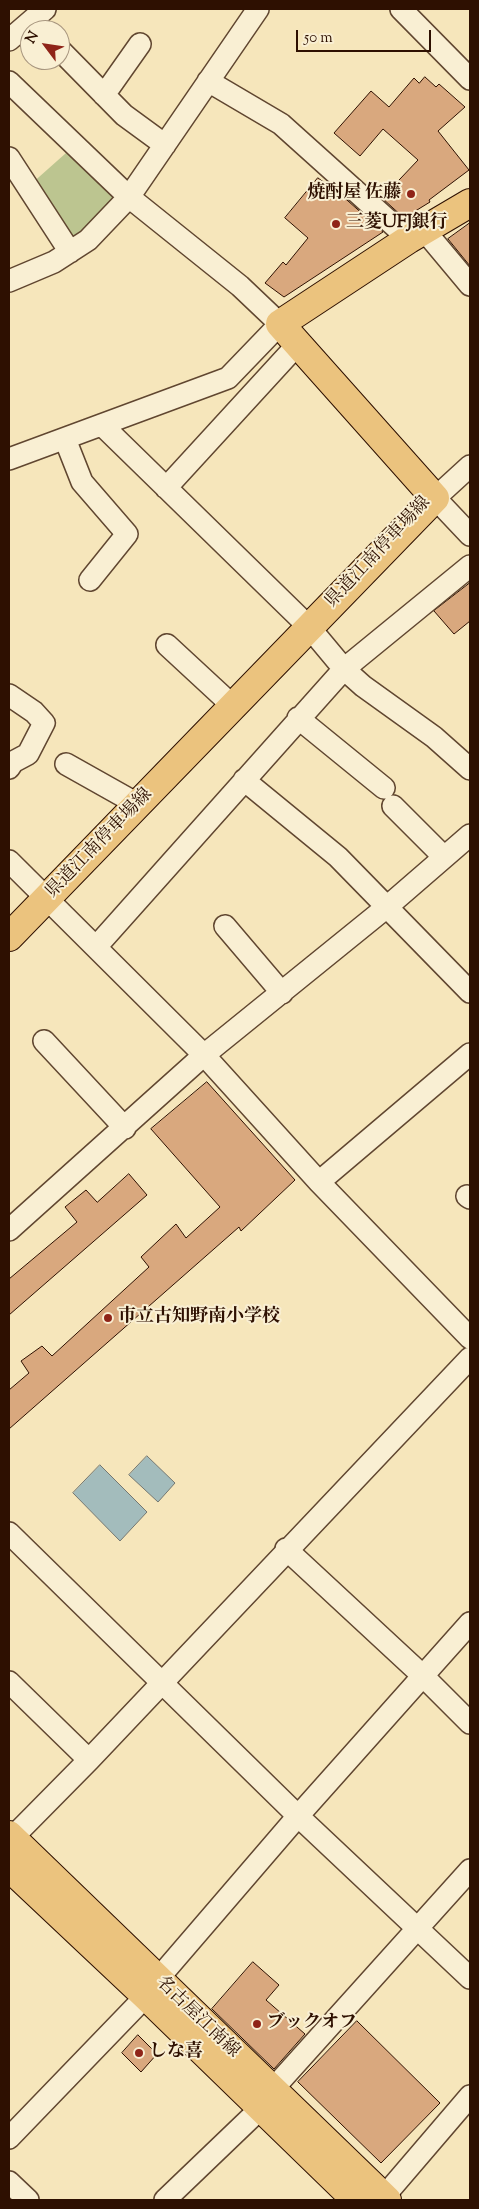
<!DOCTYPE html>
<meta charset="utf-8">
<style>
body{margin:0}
#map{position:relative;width:479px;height:2209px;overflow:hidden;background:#f6e6bb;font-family:"Sorts Mill Goudy",serif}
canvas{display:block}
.frame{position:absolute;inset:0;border:10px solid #2e1001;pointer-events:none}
.north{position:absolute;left:20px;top:20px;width:50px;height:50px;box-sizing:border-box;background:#f9efd3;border:1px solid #a8967f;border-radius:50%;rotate:301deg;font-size:14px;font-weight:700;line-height:20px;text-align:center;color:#2e1001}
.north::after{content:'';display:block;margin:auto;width:18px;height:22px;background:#8f2418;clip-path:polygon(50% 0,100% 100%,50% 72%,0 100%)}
.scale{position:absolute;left:296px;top:30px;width:135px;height:22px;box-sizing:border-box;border:2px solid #2e1001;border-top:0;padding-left:6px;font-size:15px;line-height:18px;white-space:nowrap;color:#2e1001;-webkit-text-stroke:4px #f9efd3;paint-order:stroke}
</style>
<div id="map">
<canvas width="479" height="2209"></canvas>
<div class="frame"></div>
<div class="north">N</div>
<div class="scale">50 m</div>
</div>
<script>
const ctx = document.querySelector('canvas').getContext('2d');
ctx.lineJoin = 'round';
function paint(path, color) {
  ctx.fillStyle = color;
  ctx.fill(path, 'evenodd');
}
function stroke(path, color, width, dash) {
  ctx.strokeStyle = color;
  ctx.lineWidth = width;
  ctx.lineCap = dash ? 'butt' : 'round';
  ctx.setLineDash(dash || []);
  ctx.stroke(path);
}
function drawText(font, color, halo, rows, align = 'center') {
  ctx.font = font + ' "Sorts Mill Goudy","Noto Serif JP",serif';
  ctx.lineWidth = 4;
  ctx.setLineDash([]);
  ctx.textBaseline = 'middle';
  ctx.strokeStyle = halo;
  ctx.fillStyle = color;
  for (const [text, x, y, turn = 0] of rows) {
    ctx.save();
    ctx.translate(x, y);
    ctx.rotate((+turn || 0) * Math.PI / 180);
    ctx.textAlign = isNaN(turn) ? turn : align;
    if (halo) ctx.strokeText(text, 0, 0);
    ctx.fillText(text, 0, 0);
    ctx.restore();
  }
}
paint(new Path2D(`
 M66,153L117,197L84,230L68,240L30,185Z`), '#bcc590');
const water = new Path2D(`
 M147,1456L175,1483L158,1502L129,1475Z
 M100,1465L147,1512L120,1541L73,1493Z`);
paint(water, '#a3bcbc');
stroke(water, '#747771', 1);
const building = new Path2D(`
 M425,77L436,87L439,84L465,107L438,131L469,170L429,200L430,202L404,218L382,198L418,160L383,129L360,156L334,133L371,91L389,107L414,78L419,83Z
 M318,178L339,193L383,232L284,297L265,283L283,262L286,265L308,238L285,218Z
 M470,223V266L448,239Z
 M470,583V621L454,634L434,611Z
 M207,1082L295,1180L241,1231L239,1227L9,1429V1390L29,1373L21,1361L42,1346L52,1356L149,1267L141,1257L176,1224L186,1238L220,1207L151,1129Z
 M129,1174L147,1195L9,1315V1279L77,1222L65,1207L86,1190L97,1202Z
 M253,1962L279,1985L266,2000L305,2034L274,2069L212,2009Z
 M357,2021L440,2103L381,2163L298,2082Z
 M138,2035L157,2054L141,2072L122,2053Z`);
paint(building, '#d9a87e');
stroke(building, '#2e1001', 1);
const minor = new Path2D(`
 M401,9L470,79
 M9,40L45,9
 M60,50L124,115L165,145
 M208,81L281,124L409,239
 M9,82L129,197L240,286L280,324L228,378L9,459
 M104,95L140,44
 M9,158L70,252
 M424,230L470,285
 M9,281L54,262L88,240L129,197L258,9
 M102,425L309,627L344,669L363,686L434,737L470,769
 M65,439L82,482L127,534L90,580
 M470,466L435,498L470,535
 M166,488L298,344
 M167,645L234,707
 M9,695L34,712L44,723L28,754L13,762L9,768
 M298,718L384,788
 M66,764L139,805
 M244,780L338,857L470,992
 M393,806L444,857
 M9,861L204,1055L319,1182L470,1338
 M225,926L282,993
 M96,947L344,669L470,566
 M44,1041L125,1128
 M319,1182L470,1054
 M467,1196L470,1198
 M9,1230L204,1055L388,906L470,835
 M9,1533L298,1816L470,1978
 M286,1549L423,1676L470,1723
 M9,1682L89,1760
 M12,1838L89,1760L470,1358
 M157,1980L298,1816L470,1623
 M272,2090L470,1870
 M9,2138L146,1996
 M9,2182L28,2200
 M165,2200L261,2108
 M381,2200L470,2096`);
const major = new Path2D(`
 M9,937L435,498L280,324L409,239L470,203
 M9,1835L387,2200
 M9,1867L146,1996L356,2200`);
stroke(minor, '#604630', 24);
stroke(major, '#2e1001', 30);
stroke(minor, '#f9efd3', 21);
stroke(major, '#ebc37e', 28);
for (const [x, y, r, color] of [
 [411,194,5,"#8f2418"],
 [336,224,5,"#8f2418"],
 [108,1318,5,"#8f2418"],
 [257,2024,5,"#8f2418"],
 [139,2053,5,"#8f2418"]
]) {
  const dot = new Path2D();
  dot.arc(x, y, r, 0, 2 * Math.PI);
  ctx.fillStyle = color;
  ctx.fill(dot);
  stroke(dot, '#f9efd3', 2);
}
drawText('bold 18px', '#2e1001', '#f9efd3', [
 ["焼酎屋 佐藤",401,194,"right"],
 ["三菱UFJ銀行",346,224],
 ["市立古知野南小学校",118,1318],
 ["ブックオフ",267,2024],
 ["しな喜",149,2053]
], 'left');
drawText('18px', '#2e1001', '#f9efd3', [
 ["県道江南停車場線",379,553,-47],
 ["県道江南停車場線",100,844,-46],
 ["名古屋江南線",197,2018,44]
]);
</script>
